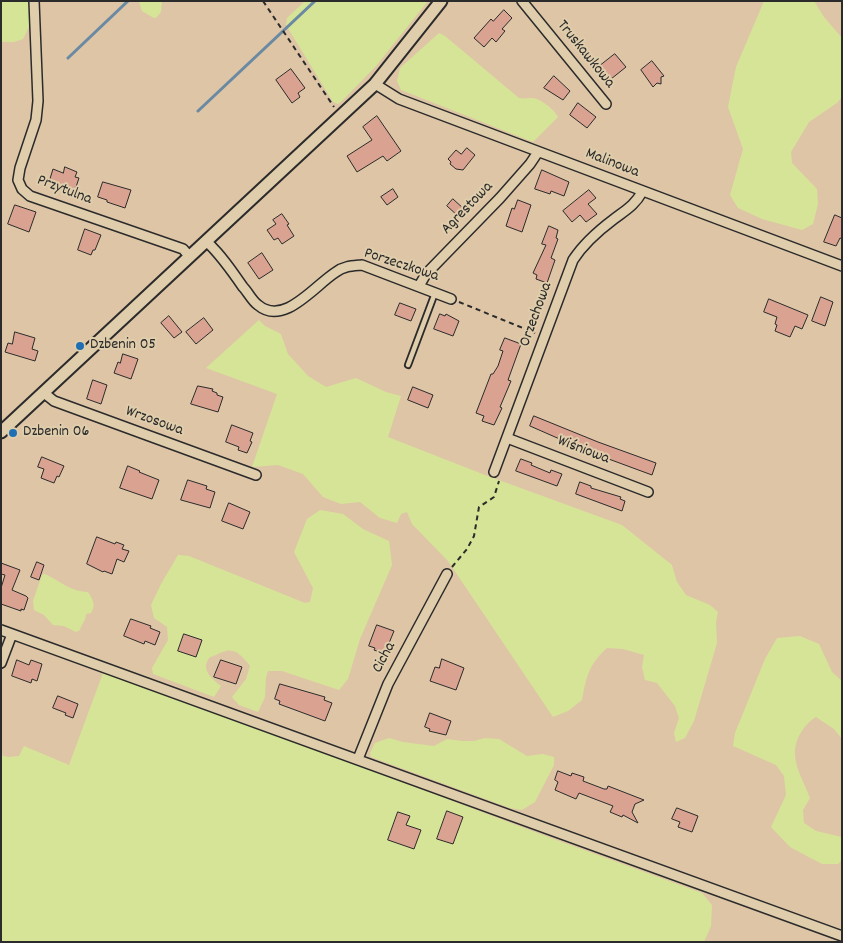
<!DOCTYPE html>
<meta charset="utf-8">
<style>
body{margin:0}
#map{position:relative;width:843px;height:943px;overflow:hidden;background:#dec5a6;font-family:Dekko,sans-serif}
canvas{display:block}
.frame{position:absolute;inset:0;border:2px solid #2b2b2b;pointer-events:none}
</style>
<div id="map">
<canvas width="843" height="943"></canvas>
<div class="frame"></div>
</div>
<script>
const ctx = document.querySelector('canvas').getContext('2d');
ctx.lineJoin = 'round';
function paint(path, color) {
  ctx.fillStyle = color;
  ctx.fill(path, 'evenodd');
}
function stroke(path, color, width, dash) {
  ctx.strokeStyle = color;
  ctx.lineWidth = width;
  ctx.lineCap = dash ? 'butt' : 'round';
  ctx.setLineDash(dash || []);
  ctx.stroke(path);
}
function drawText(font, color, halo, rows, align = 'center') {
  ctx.font = font + ' Dekko,sans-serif';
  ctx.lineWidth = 4;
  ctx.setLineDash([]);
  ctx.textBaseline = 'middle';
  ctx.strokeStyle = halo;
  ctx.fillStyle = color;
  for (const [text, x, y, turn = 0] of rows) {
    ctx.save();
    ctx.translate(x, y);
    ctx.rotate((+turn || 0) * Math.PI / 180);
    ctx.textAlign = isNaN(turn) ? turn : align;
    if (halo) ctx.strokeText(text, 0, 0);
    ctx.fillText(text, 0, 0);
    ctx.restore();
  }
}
paint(new Path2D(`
 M1,1H28C34,16 30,26 23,39L14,42H1Z
 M139,1H162L161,12L157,17L154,18L142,11Z
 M305,1H428L376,66L342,101L338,104L333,102L286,25L287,18Z
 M764,1H814L824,17L842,38V97L837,103L809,122L791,152L792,163L817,189L818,204L813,224L802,230L762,219L738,208L730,195L743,149L728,107L736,67Z
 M439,33L445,36L519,98C524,99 527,98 532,98C540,98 555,110 558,117L533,142L401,90L397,81L400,68Z
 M259,320L265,326L281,334L288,354L308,376L326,387L356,378L386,392L401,396L388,437L485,475L622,525L672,565L677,582L686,595L710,605L718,612L716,622L717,643L694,721L685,738L676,742L674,733L679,718L675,706L657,683L645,680L642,667L644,655L623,649L607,648C589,664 586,677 582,700L568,711L553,717L448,561L412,524L407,512L401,514L397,523L380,518L360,502L341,504L323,497L303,474L278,465L252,467L277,394L206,368Z
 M320,510L343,514L363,529L389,541L392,565L360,639L348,679L339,690L282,671H268L266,678L265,697L258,712L239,705L232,697L246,679L250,666C245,659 236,648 226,651C220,652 216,656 210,657C200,669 211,678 221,686L214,697L153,674L152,668L168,640L167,627L154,618L151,605L161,584L178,555L189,556L305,603L310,602L313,588L294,552L307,519Z
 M45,574C62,582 69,591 88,592C93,600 96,605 91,613L86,614C86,621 81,624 80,630L76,632L64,626L53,625L44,615L34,610L33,601L42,575Z
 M800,636L819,644L832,672L842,681V739L834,729L816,717C808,722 805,726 800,734C787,757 802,776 810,798L803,810L804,823L816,831L842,837V860L838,864H822L790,847L771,827L786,795L784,776L776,765L733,746L735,733L765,659L777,638Z
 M103,673L352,763L540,834L702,893L712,905L711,926L704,942H1V755L8,757L19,756L24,746L69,765Z
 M389,738L403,742L434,746L447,739L462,741H474L485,738L499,739L527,756L543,754L554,757V765L535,802L522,810L510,808L371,757L370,753L375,743Z`), '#d6e497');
stroke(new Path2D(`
 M68,58L128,1
 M198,111L315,1`), '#6a89a2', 3);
const building = new Path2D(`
 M504,10L512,18L502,29L505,31L496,42L492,38L484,47L474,38L491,19L493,21Z
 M615,54L626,67L611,79L605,72L601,75L596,69Z
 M652,61L664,76L661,77V84L657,83L653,87L641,70Z
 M291,69L305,88L298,93L300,97L292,103L276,80Z
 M554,76L570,91L563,100L544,88Z
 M578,103L596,117L587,128L570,115Z
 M377,116L401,151L387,161L383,156L357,172L347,156L372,140L363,127Z
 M467,148L475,155L463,170L456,169L450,164L451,162L448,159L456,150L461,154Z
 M65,167L77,172L75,177L79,178L74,193L54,186V183L49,182L53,169L63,173Z
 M542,170L569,182L564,196L551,191L550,194L535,189Z
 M103,182L131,190L125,208L107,202V200L98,197Z
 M393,189L398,197L387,205L381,197Z
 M589,190L596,198L588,204L597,214L586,222L580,215L572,222L563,211Z
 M453,199L464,209L458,216L447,206Z
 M518,200L531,205L522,232L506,226L512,208L514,209Z
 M15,205L36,212L29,232L8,224Z
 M282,214L289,224L287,225L294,236L282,244L278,238L274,240L267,230L276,224L273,220Z
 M835,215L842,218V239L840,238L836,246L824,242Z
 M549,226L558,230L556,238L558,239L551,258L555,260L547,283L536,279L537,275L533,273L546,245L542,244Z
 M85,229L101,235L95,250H93L91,255L78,250Z
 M262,253L273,270L259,279L248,263Z
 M821,297L833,302L825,326L812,321Z
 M769,299L808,315L802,329L795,326L790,337L775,331L777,325L775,324L777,317L764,312Z
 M400,303L416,309L411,321L395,315Z
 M440,314L445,316L446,314L459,321L453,336L434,329Z
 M169,316L182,332L174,338L161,323Z
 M204,318L213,330L196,344L186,332Z
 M15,332L35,338L32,349L38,351L35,361L5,352L8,343L12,344Z
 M505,338L521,344L508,380L511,381L500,407L502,408L494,425L482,421L484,416L476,413L491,374H493L498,366L503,351L500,350Z
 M123,354L138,359L131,379L114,373L118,362L120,363Z
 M93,380L107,385L101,404L87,399Z
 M198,386L213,389L212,391L217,393V395L223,397L218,412L191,404Z
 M413,387L433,395L428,408L408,400Z
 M534,416L598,442L656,463L652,475L587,451L530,426Z
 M232,425L253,433L250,441L252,442L247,453L238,450L239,447L226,442Z
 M42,457L64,466L59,477L57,476L54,483L41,478L44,469L38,467Z
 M521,459L532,463L531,465L550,473L551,470L562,474L557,486L516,471Z
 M128,466L140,471L139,472L159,480L152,499L120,488Z
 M188,480L207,486L206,489L215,492L210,508L181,500Z
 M580,482L591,486V488L621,497L620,499L625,501L622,511L576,494Z
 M229,503L250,512L243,529L222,521Z
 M97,537L115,544L116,542L124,545L122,549L129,551L124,562L117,559L112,574L104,571L103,572L87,564Z
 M37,562L44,565L39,580L31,577Z
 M1,563L20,570L12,590L26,596L28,598L24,610L21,609V611L1,604V588L5,575L1,574Z
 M131,619L151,626L150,628L160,632L155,645L145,641L144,644L124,636Z
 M377,625L394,631L385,653L383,651L382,653L374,650L375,648L369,646Z
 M184,634L202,640L196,657L178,651Z
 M442,659L464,668L456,690L430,681L435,667L439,668Z
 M17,660L29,665L31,660L42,664L37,681L32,679L31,683L12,676Z
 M221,660L242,667L236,684L214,677Z
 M280,684L325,697L324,700L332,703L325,721L279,704L280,701L275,699Z
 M58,696L78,704L73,718L65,715L66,713L53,708Z
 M430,713L451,721L446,735L429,731L430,729L425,727Z
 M558,771L571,776L572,773L584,777L583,781L604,789H607L608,786L644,800L635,804L632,812L638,823L623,815L622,817L610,812L613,806L579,793L576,799L555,790L558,782L555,780Z
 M677,808L698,816L692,832L678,827L680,822L672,819Z
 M447,811L463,817L453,844L437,839Z
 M398,812L410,816L406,825L421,830L414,849L388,840Z`);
paint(building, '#daa391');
stroke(building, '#2b2b2b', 1);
const service = new Path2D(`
 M408,365L435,293`);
const minor = new Path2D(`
 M34,1L38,101L36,120L20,168L18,180L22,189L30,196L183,249L190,257
 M522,1L606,104
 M375,84L399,99L842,266
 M207,242C221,255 232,271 243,287C248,292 252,301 258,305C284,327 315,285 336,272C344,266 352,266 362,265L451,299
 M419,286L426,274L500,198L530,164L538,152
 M44,393L54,401L256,475
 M507,438L648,492
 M494,472L573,260C584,243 598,231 614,219C626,210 635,205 642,192
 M1,630L842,936
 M1,663L12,634
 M358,759L388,684L447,574`);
const tertiary = new Path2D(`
 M1,432L375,84L441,1`);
stroke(service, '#2b2b2b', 8);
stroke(minor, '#2b2b2b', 12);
stroke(tertiary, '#2b2b2b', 15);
stroke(new Path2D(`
 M263,1L334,107
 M459,302L535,333
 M452,567L467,549L474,536L479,507L494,497L499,481`), '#2b2b2b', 2, [5, 4]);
stroke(service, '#dfcdab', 4.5);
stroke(minor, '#dfcdab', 9);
stroke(tertiary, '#dfcdab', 11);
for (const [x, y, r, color] of [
 [80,346,5,"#1f6fb2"],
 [13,433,5,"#1f6fb2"]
]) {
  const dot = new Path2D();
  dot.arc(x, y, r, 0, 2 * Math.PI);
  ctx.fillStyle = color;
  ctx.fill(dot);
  stroke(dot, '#dfcdab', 2);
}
drawText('16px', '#2b2b2b', '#dfcdab', [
 ["Truskawkowa",585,55,51],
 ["Malinowa",612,164,21],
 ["Przytulna",64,191,21],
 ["Agrestowa",468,209,-46],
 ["Porzeczkowa",401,266,18],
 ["Orzechowa",537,315,-70],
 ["Wrzosowa",154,422,20],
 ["Wiśniowa",583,451,21],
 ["Cicha",385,658,-62]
]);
drawText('16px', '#2b2b2b', '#dfcdab', [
 ["Dzbenin 05",90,346],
 ["Dzbenin 06",23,433]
], 'left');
</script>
